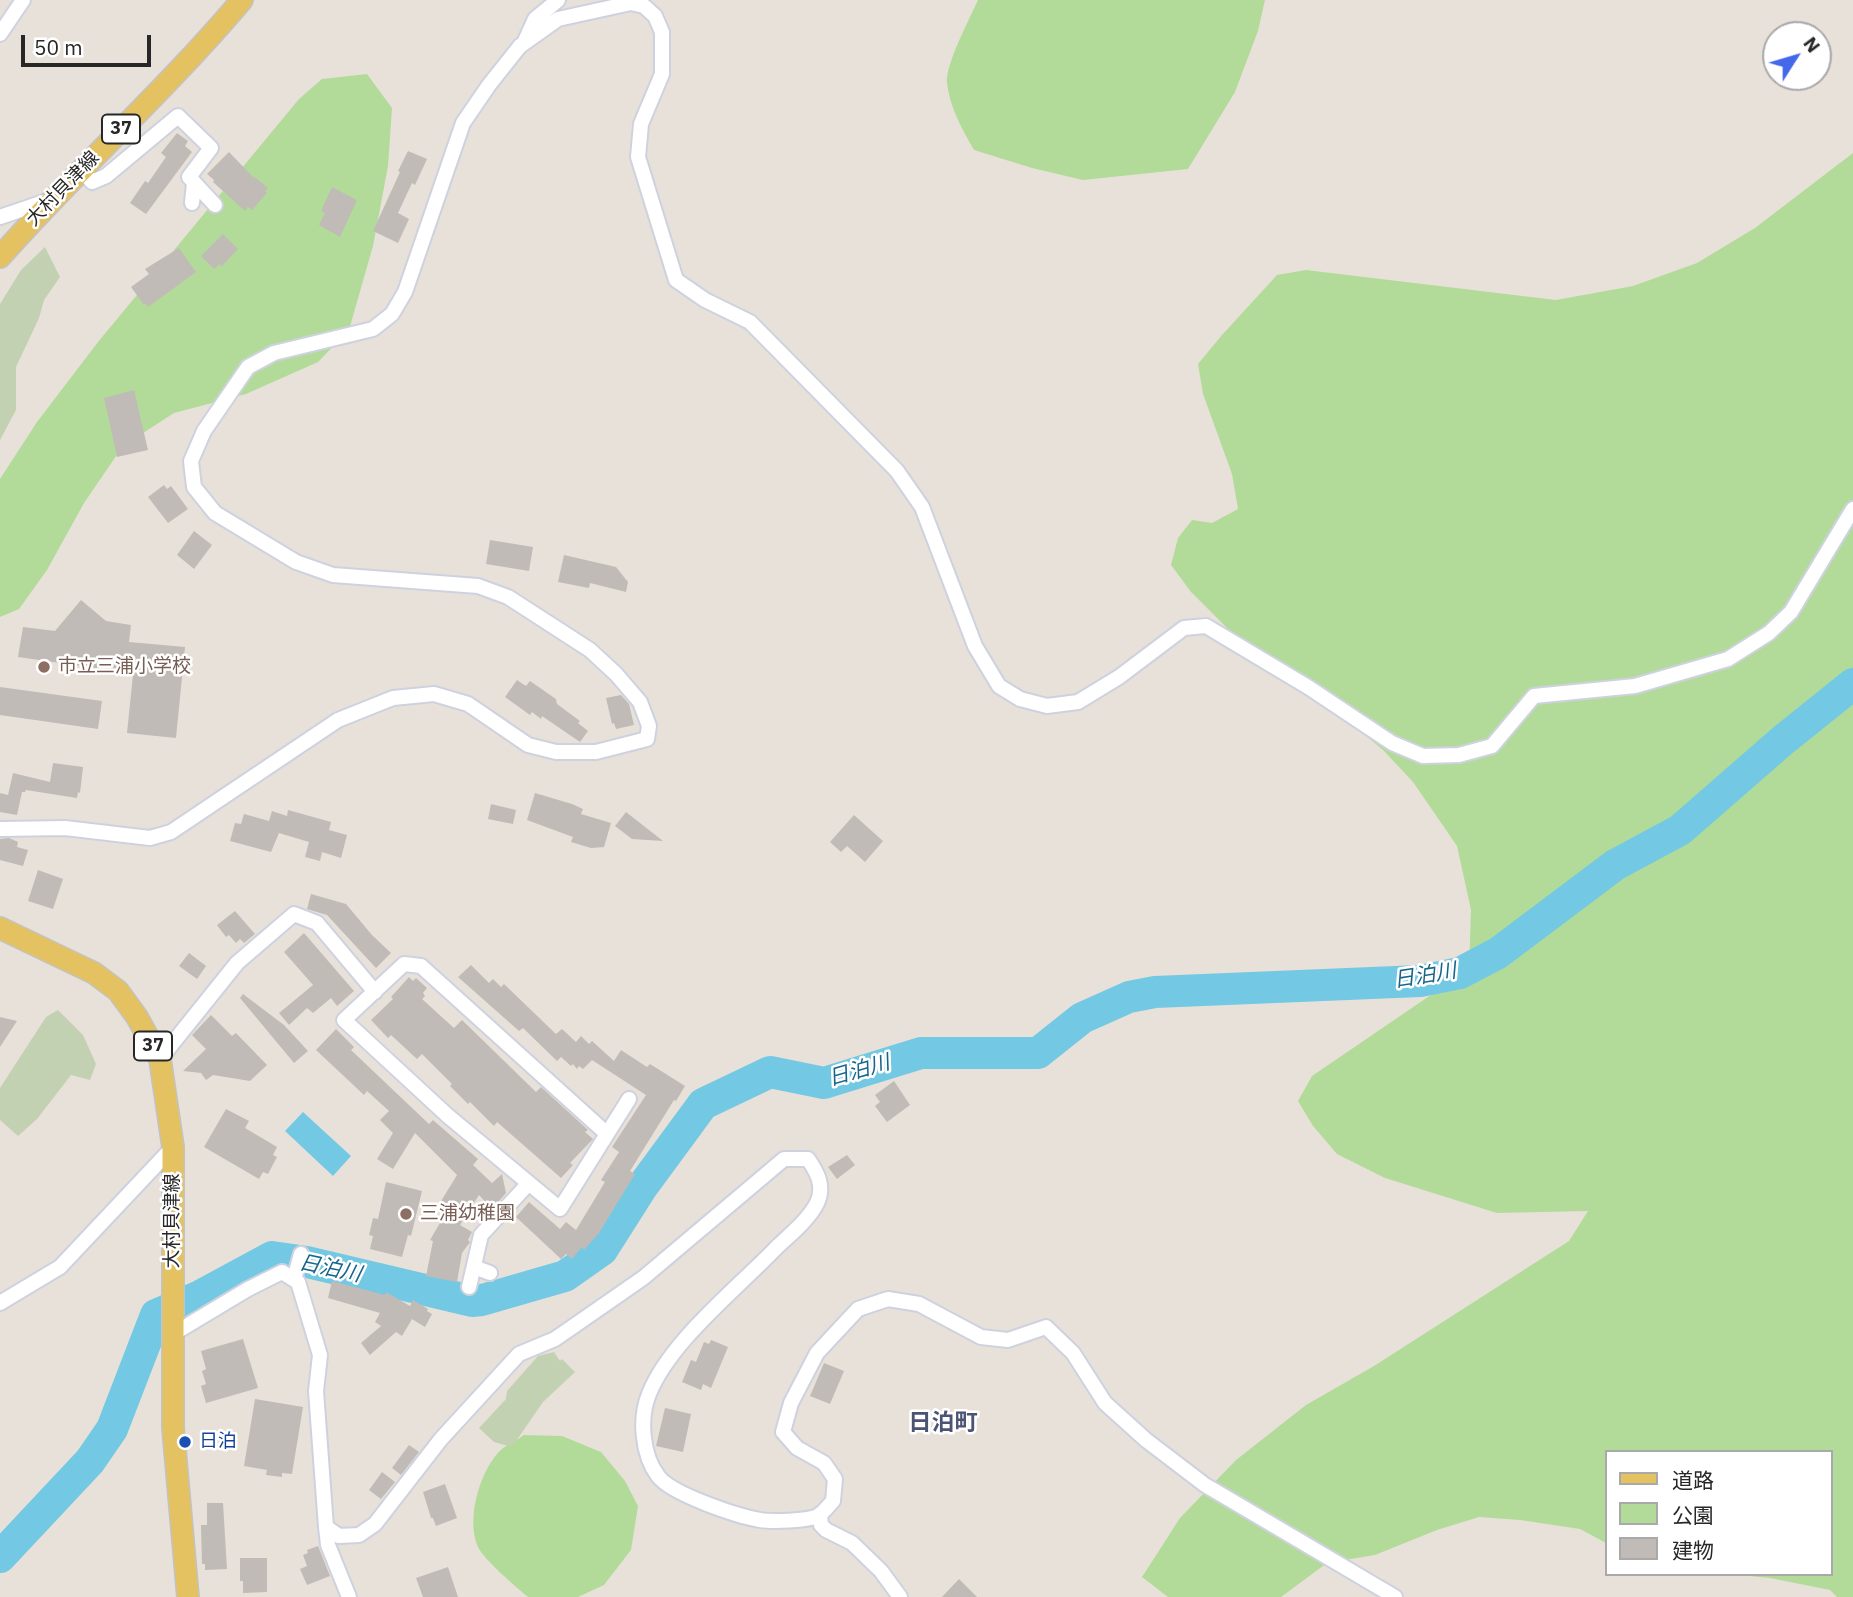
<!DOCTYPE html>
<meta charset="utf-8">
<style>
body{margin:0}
#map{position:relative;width:1853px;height:1597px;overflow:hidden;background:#e8e1d9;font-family:"IBM Plex Sans","Noto Sans JP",sans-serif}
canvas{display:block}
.legend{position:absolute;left:1605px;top:1450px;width:228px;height:126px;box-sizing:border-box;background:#fff;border:2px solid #a9a9a9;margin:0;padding:9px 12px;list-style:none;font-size:21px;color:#272727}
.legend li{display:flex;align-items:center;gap:14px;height:35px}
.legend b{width:35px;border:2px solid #a9a9a9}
.north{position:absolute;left:1762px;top:21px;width:70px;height:70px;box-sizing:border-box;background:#fff;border:2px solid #a9a9a9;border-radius:50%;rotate:53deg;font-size:19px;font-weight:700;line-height:28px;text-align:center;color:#272727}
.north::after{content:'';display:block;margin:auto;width:24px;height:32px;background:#4468ea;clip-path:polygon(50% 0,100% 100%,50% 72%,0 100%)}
.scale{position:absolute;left:21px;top:35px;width:130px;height:32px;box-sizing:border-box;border:4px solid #272727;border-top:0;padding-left:9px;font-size:21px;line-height:24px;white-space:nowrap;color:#272727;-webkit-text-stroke:5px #fff;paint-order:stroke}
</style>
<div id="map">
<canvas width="1853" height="1597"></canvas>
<ul class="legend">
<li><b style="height:9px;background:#e4c262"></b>道路</li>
<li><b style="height:19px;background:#b2db99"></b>公園</li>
<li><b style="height:19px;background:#c0bbb6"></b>建物</li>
</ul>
<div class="north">N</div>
<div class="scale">50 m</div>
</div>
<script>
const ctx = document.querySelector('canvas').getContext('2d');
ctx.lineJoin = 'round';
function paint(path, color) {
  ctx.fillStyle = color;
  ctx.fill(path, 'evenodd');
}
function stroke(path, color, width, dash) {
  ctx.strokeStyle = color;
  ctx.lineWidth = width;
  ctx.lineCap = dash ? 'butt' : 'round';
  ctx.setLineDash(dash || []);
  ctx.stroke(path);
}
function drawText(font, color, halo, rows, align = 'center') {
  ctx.font = font + ' "IBM Plex Sans","Noto Sans JP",sans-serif';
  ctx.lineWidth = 5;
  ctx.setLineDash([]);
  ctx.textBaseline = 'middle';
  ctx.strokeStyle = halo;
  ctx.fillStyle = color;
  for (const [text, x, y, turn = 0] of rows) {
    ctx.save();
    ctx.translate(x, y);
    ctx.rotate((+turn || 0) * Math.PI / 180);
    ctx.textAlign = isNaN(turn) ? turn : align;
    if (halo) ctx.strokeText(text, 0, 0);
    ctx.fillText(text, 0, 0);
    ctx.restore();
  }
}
paint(new Path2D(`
 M978,0H1265L1258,31L1235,92L1188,169L1083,180L1032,168L974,150C962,129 950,108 947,83C945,65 970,18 978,0Z
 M367,74L392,108L388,166L373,246L349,330L318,362L246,394L174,413L123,446L84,503L47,570L19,609L0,617V479L37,422L98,342L299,99L322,79Z
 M1853,153V1597H1837L1830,1590L1770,1578L1728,1574H1830V1452H1606V1543L1580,1529L1520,1520L1479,1517L1437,1530L1375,1555L1327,1563L1281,1597H1168L1142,1577L1180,1518L1236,1460L1306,1405L1374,1366L1569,1241L1588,1211L1497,1213L1385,1178L1337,1154L1313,1126L1298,1101L1312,1076L1469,969L1471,910L1457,846L1413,782L1383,750L1314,693L1229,630L1191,592L1171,565L1178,538L1192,520L1212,523L1238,509L1232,474L1203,394L1198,364L1222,335L1277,275L1306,270L1556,300L1633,286L1697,263L1755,228Z
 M524,1435L562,1436L601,1452L625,1481L638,1506L631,1550L604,1585L578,1597H528C515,1586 485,1561 478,1547C466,1520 479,1475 497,1454C503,1446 516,1441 524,1435Z`), '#b2db99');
paint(new Path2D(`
 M45,247L60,277L44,300L39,318L16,367V410L0,440V304L21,270Z
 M58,1010L83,1035L96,1064L90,1080L71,1075L37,1119L18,1136L0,1120V1088L46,1017Z
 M554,1352L560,1361L562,1359L575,1372L543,1402L512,1447L494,1442L479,1428L506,1399L507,1391L538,1356Z`), '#c2d1b1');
paint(new Path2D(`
 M303,1112L351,1156L333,1176L285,1131Z`), '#73c9e3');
stroke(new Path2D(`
 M0,1557L90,1461L112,1429L156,1315L198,1297L272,1257L307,1262L472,1301L482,1300L565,1276L602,1250L642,1187L703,1104L770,1072L824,1083L921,1053H1038L1082,1018L1129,997L1155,992L1420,981L1460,973L1498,953L1615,865L1680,830L1782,741L1853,684`), '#73c9e3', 32);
paint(new Path2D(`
 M177,133L188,141L185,146L192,152L146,214L130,203L145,181L148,183L166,157L161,153Z
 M408,151L427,159L415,185L412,183L398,213L409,219L398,243L373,231L400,172L398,171Z
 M229,152L254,178L255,177L268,188L265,191L267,193L252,210L248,207L245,211L213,182L214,180L207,174Z
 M332,187L357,200L340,237L319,225L325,213L321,211Z
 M223,234L238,249L222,266L220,264L214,269L201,256Z
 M179,248L196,272L148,307L145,303L144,305L131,287L149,274L145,269Z
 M134,390L148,450L117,457L104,398Z
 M164,485L167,489L171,486L188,509L168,523L148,497Z
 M194,531L212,545L194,569L177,555Z
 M490,540L533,547L529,571L486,564Z
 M564,555L616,567L628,582L626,592L590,583L589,588L558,582Z
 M81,600L106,621L131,625L129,642L185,647L176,738L127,733L133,675L131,673L18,657L23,627L55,631Z
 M517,680L526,686L530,681L556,699L557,704L580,721L578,723L588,731L580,742L542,716L541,719L532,712L530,715L505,697Z
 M0,687L102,701L98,729L0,715Z
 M621,695L629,704L634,725L616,729L614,723L612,724L606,698Z
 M53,763L83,767L80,793L78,792L77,798L26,790L25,792H22L17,815L0,812V793L8,795L13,773L50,782Z
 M535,793L572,804L583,809L581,814L611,823L604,847L591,848L571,842L573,837L527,820Z
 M491,804L516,810L513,824L488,819Z
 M288,810L331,822L329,830L347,835L341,858L322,852L320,861L305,857L309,842L279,833L271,852L230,841L235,823L241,824L244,814L269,821L272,811L287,816Z
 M626,812L663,841L632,839L615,826Z
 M854,815L883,841L865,862L847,846L841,852L830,842Z
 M9,838L18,842L17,847L28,850L23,866L0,860V839Z
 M38,870L63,879L53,909L28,901Z
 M311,894L346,904L372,935L391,953L376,968L327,915L307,909Z
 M235,911L255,934L244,943L240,939L236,943L229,935L226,937L217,925Z
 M304,933L354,991L337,1006L331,998L313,1013L307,1008L289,1025L279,1013L313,985L284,952Z
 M189,953L206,966L197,979L179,966Z
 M471,965L489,983L493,979L501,987L504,984L556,1034L562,1029L576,1042L581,1036L589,1044L592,1041L614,1061L621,1050L647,1067L650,1064L685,1086L676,1101L674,1100L630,1171L635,1174L599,1233L584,1250L582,1247L572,1259L566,1254L561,1259L516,1217L529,1202L560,1229L566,1222L576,1230L605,1182L601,1180L619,1152L612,1147L646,1095L592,1060L583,1069L579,1066L577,1069L573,1064L571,1066L561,1057L557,1061L523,1028L519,1031L458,977Z
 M409,977L413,981L416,978L427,988L423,993L425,996L422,999L454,1028L462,1020L536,1092L541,1087L588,1130L585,1132L593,1139L570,1163L573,1165L561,1178L497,1122L494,1126L470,1102L468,1104L450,1086L452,1084L422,1054L417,1059L391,1035L388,1038L371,1020L393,999L391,997Z
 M243,994L284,1025L308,1051L294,1063L240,998Z
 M211,1015L232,1036L236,1033L267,1065L250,1081L213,1075L206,1080L201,1073L183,1071L206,1049L192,1035Z
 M0,1017L17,1021L0,1047Z
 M336,1029L354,1047L351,1050L429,1124L433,1120L478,1159L473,1165L492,1183L502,1174L506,1193L492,1209L479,1195L460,1225L472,1232L468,1240L470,1242L462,1253L457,1282L426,1276L433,1241L430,1240L447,1211L438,1206L457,1175L415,1133L393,1169L377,1159L393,1133L380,1120L389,1111L367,1091L364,1095L316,1050Z
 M894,1081L910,1105L887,1122L875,1106L880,1102L875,1095Z
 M226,1109L249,1121L245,1128L277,1147L273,1155L277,1157L268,1174L263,1172L259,1179L204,1147Z
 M847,1155L855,1165L837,1179L828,1167Z
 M386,1182L422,1191L411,1236L408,1235L402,1257L370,1249L373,1236L369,1235L373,1218L378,1219Z
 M332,1281L385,1295L386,1292L410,1306L413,1300L428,1309L427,1311L432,1314L425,1327L412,1319L402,1336L396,1332L370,1355L361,1343L381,1326L375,1322L380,1313L328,1298Z
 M243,1339L258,1388L206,1403L201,1386L206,1384L202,1371L206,1369L201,1351Z
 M711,1340L728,1347L711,1388L703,1384L701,1390L682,1382L691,1360L696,1362L704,1342L709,1344Z
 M824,1363L844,1371L830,1404L810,1396Z
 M255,1399L303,1407L292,1474L282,1473V1477L266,1475L267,1470L244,1466Z
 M665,1408L691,1414L683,1452L656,1446Z
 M409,1445L419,1452L401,1475L392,1468Z
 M382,1472L395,1482L381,1499L369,1490Z
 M445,1484L457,1518L436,1526L433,1518H431L423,1492Z
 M207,1503H223L227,1569L205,1570V1564H202L201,1525H207Z
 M318,1546L330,1576L307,1585L300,1569L307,1566L303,1555L308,1553L307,1550Z
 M240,1558H267V1592L243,1593V1581H240Z
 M448,1567L458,1597H423L416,1578Z
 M959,1579L977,1597H942Z`), '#c0bbb6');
const street = new Path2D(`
 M0,34L23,0
 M525,41L535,19L558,0
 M81,170L92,182L106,176L178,116L211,148L189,177L215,205
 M192,203L194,183
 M0,217L50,200
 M0,829L65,828L150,838L171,832L338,720L393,698L434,694L468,704L528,745L556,752H596L647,739L649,726L640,702L616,674L590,650L508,597L478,586L333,575L296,562L215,513L194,487L191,461L204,431L248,367L274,353L373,329L392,314L405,292L463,123L489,85L520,46L558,19L631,3L644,6L655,16L662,32V74L641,124L638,157L676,280L705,300L750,322L897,471L922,507L975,646L999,686L1020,699L1047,706L1078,702L1119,677L1184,628L1206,626L1308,687L1392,743L1423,756L1459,755L1492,746L1534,696L1635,686L1728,659L1769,633L1791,612L1853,509
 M160,1059L237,963L294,914L317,923L375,992
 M606,1133L421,966L404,964L344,1020L448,1116L560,1209L629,1099
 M474,1267L490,1273
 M294,1279L301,1254
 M469,1287L481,1235L529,1183
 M0,1303L60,1267L173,1147
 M173,1334L248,1289L282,1272L298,1282L320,1355L316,1391L326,1527L339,1536L359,1535L375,1524L441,1439L519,1354L555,1339L643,1278L784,1159H808C817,1172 825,1186 817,1203C809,1219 791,1234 778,1246C738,1288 670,1341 649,1394C639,1418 642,1455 658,1476C671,1494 737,1516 760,1520C772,1522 807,1521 818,1516C823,1513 829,1505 833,1501L835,1479L824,1463L797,1448L783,1432L791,1403L817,1353L858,1309L888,1299L919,1304L981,1337L1008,1340L1046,1327L1073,1353L1105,1403L1146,1440L1205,1485L1395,1597
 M820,1514L821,1525L826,1530L852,1543L881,1571L900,1597
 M326,1527L328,1545L349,1597`);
const primary = new Path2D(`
 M0,257C78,169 166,90 242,0
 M0,928L94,973L118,991L137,1017L160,1059L173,1147V1428L188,1597`);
stroke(street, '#ced2df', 18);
stroke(primary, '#c3c3c3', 24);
stroke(street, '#fff', 14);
stroke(primary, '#e4c262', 21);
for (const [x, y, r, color] of [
 [44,667,7,"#8d6e63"],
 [406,1214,7,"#8d6e63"],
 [185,1442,7,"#1a4fb4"]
]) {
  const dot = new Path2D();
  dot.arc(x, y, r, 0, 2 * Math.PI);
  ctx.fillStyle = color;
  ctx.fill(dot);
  stroke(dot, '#fff', 2.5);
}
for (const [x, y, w] of [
 [121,129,38],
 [153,1046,38]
]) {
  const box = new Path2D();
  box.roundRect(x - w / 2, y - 14.5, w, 29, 5);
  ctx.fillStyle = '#fff';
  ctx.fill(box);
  stroke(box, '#272727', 2);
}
drawText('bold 18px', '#272727', null, [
 ["37",121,129],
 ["37",153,1046]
]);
drawText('19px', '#272727', '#fff', [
 ["大村貝津線",63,189,-46],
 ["大村貝津線",173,1221,-90]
]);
drawText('19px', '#785e54', '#fff', [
 ["市立三浦小学校",58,667],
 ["三浦幼稚園",420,1214]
], 'left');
drawText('19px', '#164399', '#fff', [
 ["日泊",199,1442]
], 'left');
drawText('italic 21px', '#17668a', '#fff', [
 ["日泊川",1425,976,-9],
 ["日泊川",859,1071,-16],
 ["日泊川",330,1269,12]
]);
drawText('bold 23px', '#4b5473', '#fff', [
 ["日泊町",943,1423]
]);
</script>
